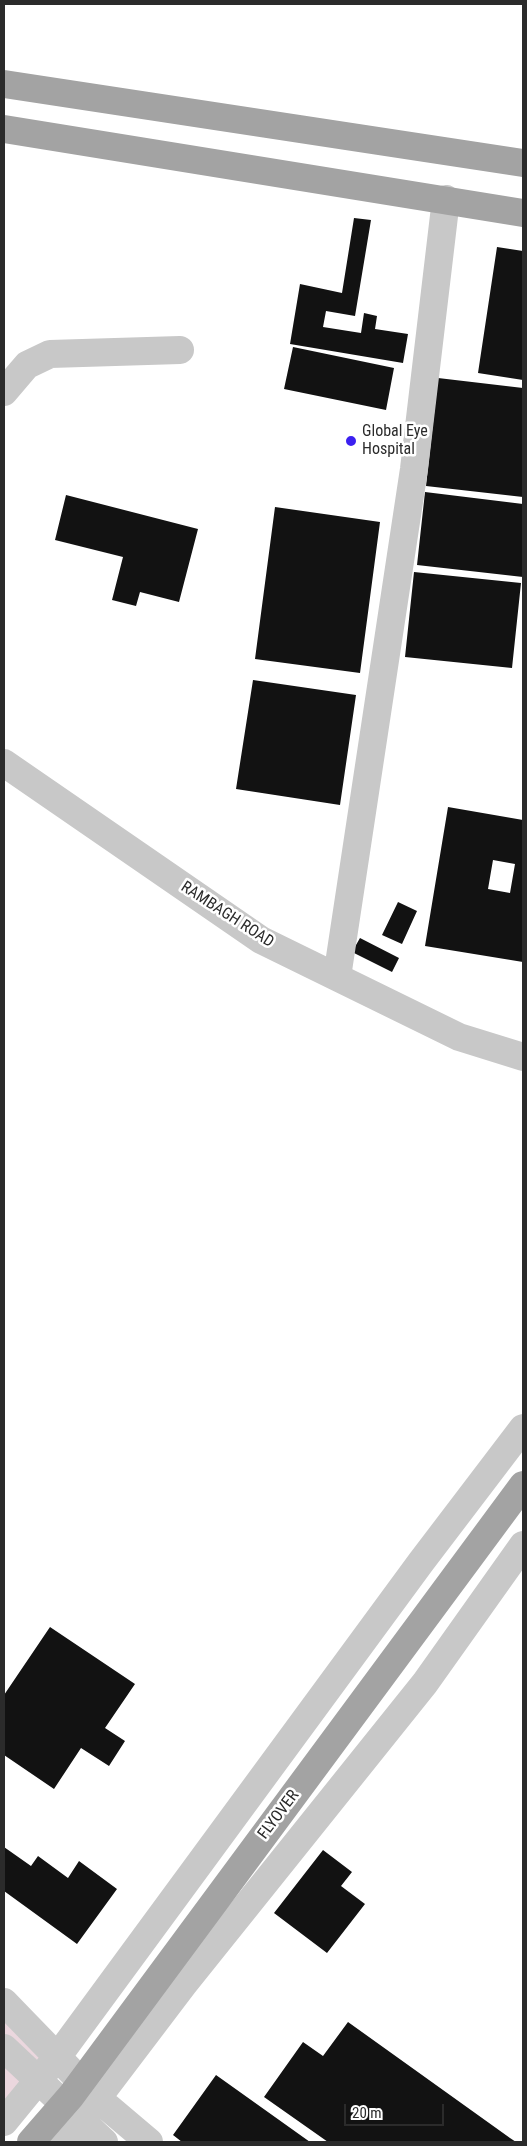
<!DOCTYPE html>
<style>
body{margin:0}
#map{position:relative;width:527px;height:2146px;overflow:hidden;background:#fff;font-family:"Roboto Condensed",sans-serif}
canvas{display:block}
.frame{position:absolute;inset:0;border:5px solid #2b2b2b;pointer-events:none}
.scale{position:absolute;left:344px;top:2104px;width:100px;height:22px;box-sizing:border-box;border:2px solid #2b2b2b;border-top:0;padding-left:6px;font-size:15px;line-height:18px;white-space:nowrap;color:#2b2b2b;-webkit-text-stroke:4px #fff;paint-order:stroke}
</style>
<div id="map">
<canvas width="527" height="2146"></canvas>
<div class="frame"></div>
<div class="scale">20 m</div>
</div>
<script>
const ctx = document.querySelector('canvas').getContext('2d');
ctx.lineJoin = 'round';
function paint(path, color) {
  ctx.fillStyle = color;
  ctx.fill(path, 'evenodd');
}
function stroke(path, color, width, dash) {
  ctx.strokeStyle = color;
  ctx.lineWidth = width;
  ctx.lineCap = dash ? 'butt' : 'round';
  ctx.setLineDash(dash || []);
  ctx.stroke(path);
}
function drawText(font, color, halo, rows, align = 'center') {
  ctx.font = font + ' "Roboto Condensed",sans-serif';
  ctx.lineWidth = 5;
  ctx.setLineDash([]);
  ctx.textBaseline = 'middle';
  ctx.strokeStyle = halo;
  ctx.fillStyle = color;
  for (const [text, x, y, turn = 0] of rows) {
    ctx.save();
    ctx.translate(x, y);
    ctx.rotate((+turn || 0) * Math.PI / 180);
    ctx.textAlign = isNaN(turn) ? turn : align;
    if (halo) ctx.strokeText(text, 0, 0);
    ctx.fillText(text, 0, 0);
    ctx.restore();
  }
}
paint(new Path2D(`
 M4,2016L53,2039L4,2109Z`), '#ebd7de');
paint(new Path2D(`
 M354,218L371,220L355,316L326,311L323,327L361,333L364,313L377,316L375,329L408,334L403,363L290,344L300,284L342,293Z
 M497,247L523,251V380L478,373Z
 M293,347L394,368L386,410L284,389Z
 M438,378L523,388V497L426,486Z
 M425,492L523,504V577L417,565Z
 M66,495L198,529L179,602L140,592L136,606L112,600L123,557L55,540Z
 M275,507L380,522L360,673L255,659Z
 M414,572L521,583L512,668L405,657Z
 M253,680L356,695L340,805L236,789Z
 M448,807L523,820V962L425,946ZM493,860L515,864L510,893L488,889Z
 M398,902L417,911L402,944L382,935Z
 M360,938L399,958L392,972L352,952Z
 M50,1627L135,1684L105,1728L125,1741L109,1766L81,1748L54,1789L4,1755V1695Z
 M4,1847L31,1866L38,1856L68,1878L79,1861L117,1889L77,1944L4,1891Z
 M323,1850L352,1872L341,1886L365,1904L327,1953L274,1913Z
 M348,2022L510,2138L516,2142H328L264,2097L303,2042L323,2056Z
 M216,2075L310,2142H182L173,2135Z`), '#121212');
stroke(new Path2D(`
 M4,392L27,365L50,354L180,350
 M4,763L261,940L459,1037L523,1057
 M337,977L414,469L446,199
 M4,2002L97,2098L149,2142
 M4,2048L104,2142
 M4,2122L58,2056L421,1562L523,1428
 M64,2142L183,1985L425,1683L523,1545`), '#c8c8c8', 28);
stroke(new Path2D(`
 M4,84L523,163
 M4,129L523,213`), '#a3a3a3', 28);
stroke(new Path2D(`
 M31,2142L71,2096L523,1485`), '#a3a3a3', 28);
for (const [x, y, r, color] of [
 [351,441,6,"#3b20f0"]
]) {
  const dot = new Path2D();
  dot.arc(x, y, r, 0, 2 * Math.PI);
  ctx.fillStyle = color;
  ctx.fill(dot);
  stroke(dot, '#fff', 2);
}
drawText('16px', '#2b2b2b', '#fff', [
 ["Global Eye",362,432],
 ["Hospital",362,450]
], 'left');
drawText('16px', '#2b2b2b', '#fff', [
 ["RAMBAGH ROAD",227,915,33],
 ["FLYOVER",279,1815,-53]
]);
</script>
